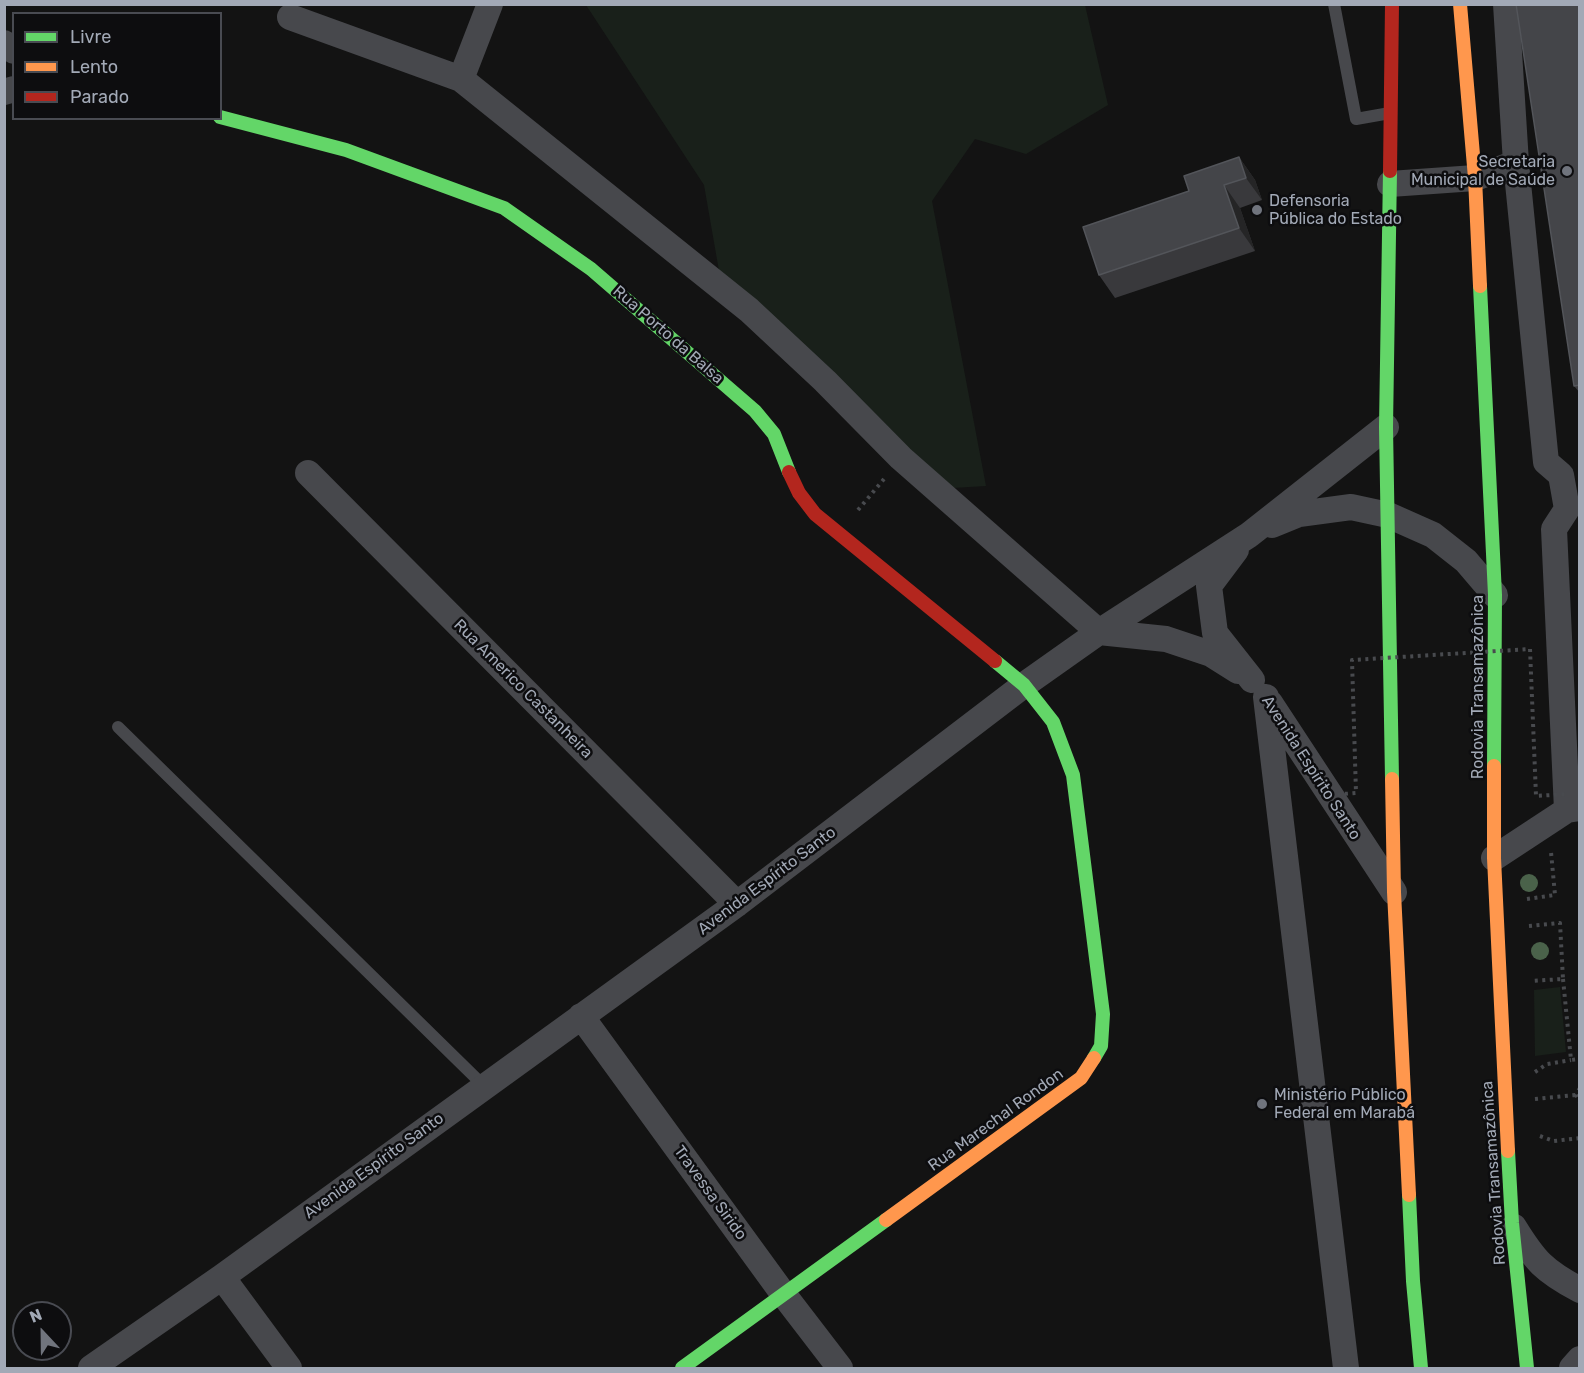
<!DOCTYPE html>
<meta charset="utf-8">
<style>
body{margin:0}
#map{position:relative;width:1584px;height:1373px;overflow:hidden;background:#131313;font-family:Rubik,sans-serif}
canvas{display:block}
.frame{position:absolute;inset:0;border:6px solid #a2a9b6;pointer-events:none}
.legend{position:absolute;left:12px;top:12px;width:210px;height:108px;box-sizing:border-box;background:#0d0d0f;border:2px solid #494b52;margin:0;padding:8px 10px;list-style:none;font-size:18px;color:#a2a9b6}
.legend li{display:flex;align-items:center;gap:12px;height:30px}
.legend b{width:30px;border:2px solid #494b52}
.north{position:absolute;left:12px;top:1301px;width:60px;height:60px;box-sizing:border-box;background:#0d0d0f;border:2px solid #494b52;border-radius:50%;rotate:338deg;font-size:16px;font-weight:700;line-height:24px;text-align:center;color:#a2a9b6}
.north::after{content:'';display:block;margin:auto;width:21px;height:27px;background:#70747d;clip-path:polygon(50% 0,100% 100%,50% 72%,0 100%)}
</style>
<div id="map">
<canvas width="1584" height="1373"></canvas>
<div class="frame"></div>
<ul class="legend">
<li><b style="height:8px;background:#63d668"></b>Livre</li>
<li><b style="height:8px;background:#ff974d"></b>Lento</li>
<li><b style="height:8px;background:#b3261e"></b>Parado</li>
</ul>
<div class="north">N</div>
</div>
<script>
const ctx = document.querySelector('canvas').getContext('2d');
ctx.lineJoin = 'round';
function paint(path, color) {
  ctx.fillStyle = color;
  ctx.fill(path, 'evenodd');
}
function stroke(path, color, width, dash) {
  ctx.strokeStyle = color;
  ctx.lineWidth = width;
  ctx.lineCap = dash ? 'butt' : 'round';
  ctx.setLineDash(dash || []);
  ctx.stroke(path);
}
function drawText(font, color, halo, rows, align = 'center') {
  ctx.font = font + ' Rubik,sans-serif';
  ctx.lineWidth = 5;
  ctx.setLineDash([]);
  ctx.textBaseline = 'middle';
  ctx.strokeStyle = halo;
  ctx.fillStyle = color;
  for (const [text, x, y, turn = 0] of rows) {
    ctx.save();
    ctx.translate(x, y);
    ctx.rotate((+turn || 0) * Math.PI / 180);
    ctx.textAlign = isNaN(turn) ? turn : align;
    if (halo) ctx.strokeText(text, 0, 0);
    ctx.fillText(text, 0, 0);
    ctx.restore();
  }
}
paint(new Path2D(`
 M586,5H1085L1108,105L1026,154L975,139L932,201L986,486L936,489L722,288L704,185Z
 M1560,987L1566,1052L1535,1056L1534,990Z`), '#19201a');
stroke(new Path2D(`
 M858,510L884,479
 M1527,899L1555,895L1551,852
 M1529,926L1560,923L1563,979L1531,981
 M1563,979L1571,1060L1580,1059
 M1535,1072L1547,1064L1571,1060
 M1580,1088L1576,1095L1580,1102
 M1535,1099L1576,1095
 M1540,1136L1554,1141L1580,1138`), '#484a4e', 4, [3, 4.5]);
stroke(new Path2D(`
 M1334,4L1356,119L1390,113
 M118,727L484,1086`), '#47484c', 12);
stroke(new Path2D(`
 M1506,4L1516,163L1546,462L1561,475L1567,509L1554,529L1567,810
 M290,17L461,79L749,310L825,381L901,458L1099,632
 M4,43L14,51
 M461,79L490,4
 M4,92L14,89
 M1390,184L1475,178L1516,163
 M308,473L737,904
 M1272,525L1299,514L1351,507L1388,515L1433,535L1466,561L1495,595
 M1236,550L1209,586L1215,633L1252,680
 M1099,632L1166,639L1211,654L1238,671
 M1266,697L1346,1368
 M1270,703L1394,892
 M1494,858L1567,810L1580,808
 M581,1016L784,1295L840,1368
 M1514,1227C1535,1261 1544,1271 1580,1290
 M222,1277L289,1368
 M91,1368L222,1277L737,904L1024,685L1099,632L1249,535L1386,427
 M1572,1368L1580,1359`), '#47484c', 26);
stroke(new Path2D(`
 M220,117L346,150L504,208L591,269L755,411L774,434L789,472
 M1390,171L1386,427L1392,779
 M1480,286L1495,595L1494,766
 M995,661L1024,685L1053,722L1073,775L1103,1014L1101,1046L1094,1058
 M1508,1151L1512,1223L1527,1368
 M1409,1195L1413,1281L1421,1368
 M682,1368L886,1220`), '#63d668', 14);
stroke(new Path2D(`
 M1460,4L1475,178L1480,286
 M1494,766V858L1508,1151
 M1392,779L1394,892L1409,1195
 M886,1220L1081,1078L1094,1058`), '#ff974d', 14);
stroke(new Path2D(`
 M1390,171L1392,4
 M789,472L799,493L815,514L995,661`), '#b3261e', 14);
stroke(new Path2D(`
 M1330,795L1356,793L1352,660L1530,649L1536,796L1567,794`), '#484a4e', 4, [3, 4.5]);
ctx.fillStyle = '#4a624a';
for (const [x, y] of [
 [1529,883],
 [1540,951]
]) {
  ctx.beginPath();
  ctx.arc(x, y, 9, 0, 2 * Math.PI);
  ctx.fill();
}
paint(new Path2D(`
 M1580,4V393L1574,386Z
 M1239,157L1255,180L1262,200L1240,208L1255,251L1115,298L1099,275L1189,191Z`), '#39393c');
paint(new Path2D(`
 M1239,157L1255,180L1262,200L1246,178Z
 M1224,185L1240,208L1255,251L1239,228Z`), '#252526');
const building = new Path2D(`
 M1516,4H1580V385L1574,386Z
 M1239,157L1246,178L1224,185L1239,228L1099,275L1083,227L1189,191L1184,176Z`);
paint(building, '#444549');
stroke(building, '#53555a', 1.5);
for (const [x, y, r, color] of [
 [1567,171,6,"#70747d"],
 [1257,210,6,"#70747d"],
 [1262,1104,6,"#70747d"]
]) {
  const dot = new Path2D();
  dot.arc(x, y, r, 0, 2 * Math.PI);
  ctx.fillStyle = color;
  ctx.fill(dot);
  stroke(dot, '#0d0d0f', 2);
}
drawText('16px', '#a2a9b6', '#0d0d0f', [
 ["Secretaria",1555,162,"right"],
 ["Municipal de Saúde",1555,180,"right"],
 ["Defensoria",1269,201],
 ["Pública do Estado",1269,219],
 ["Ministério Público",1274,1095],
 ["Federal em Marabá",1274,1113]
], 'left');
drawText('16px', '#a2a9b6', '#0d0d0f', [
 ["Rua Porto da Balsa",668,335,41],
 ["Rodovia Transamazônica",1478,687,-90],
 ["Rua Americo Castanheira",523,689,45],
 ["Avenida Espírito Santo",1311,768,57],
 ["Avenida Espírito Santo",767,881,-37],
 ["Rua Marechal Rondon",996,1120,-36],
 ["Avenida Espírito Santo",374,1166,-36],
 ["Rodovia Transamazônica",1494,1173,-94],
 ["Travessa Sirido",710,1193,54]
]);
</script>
